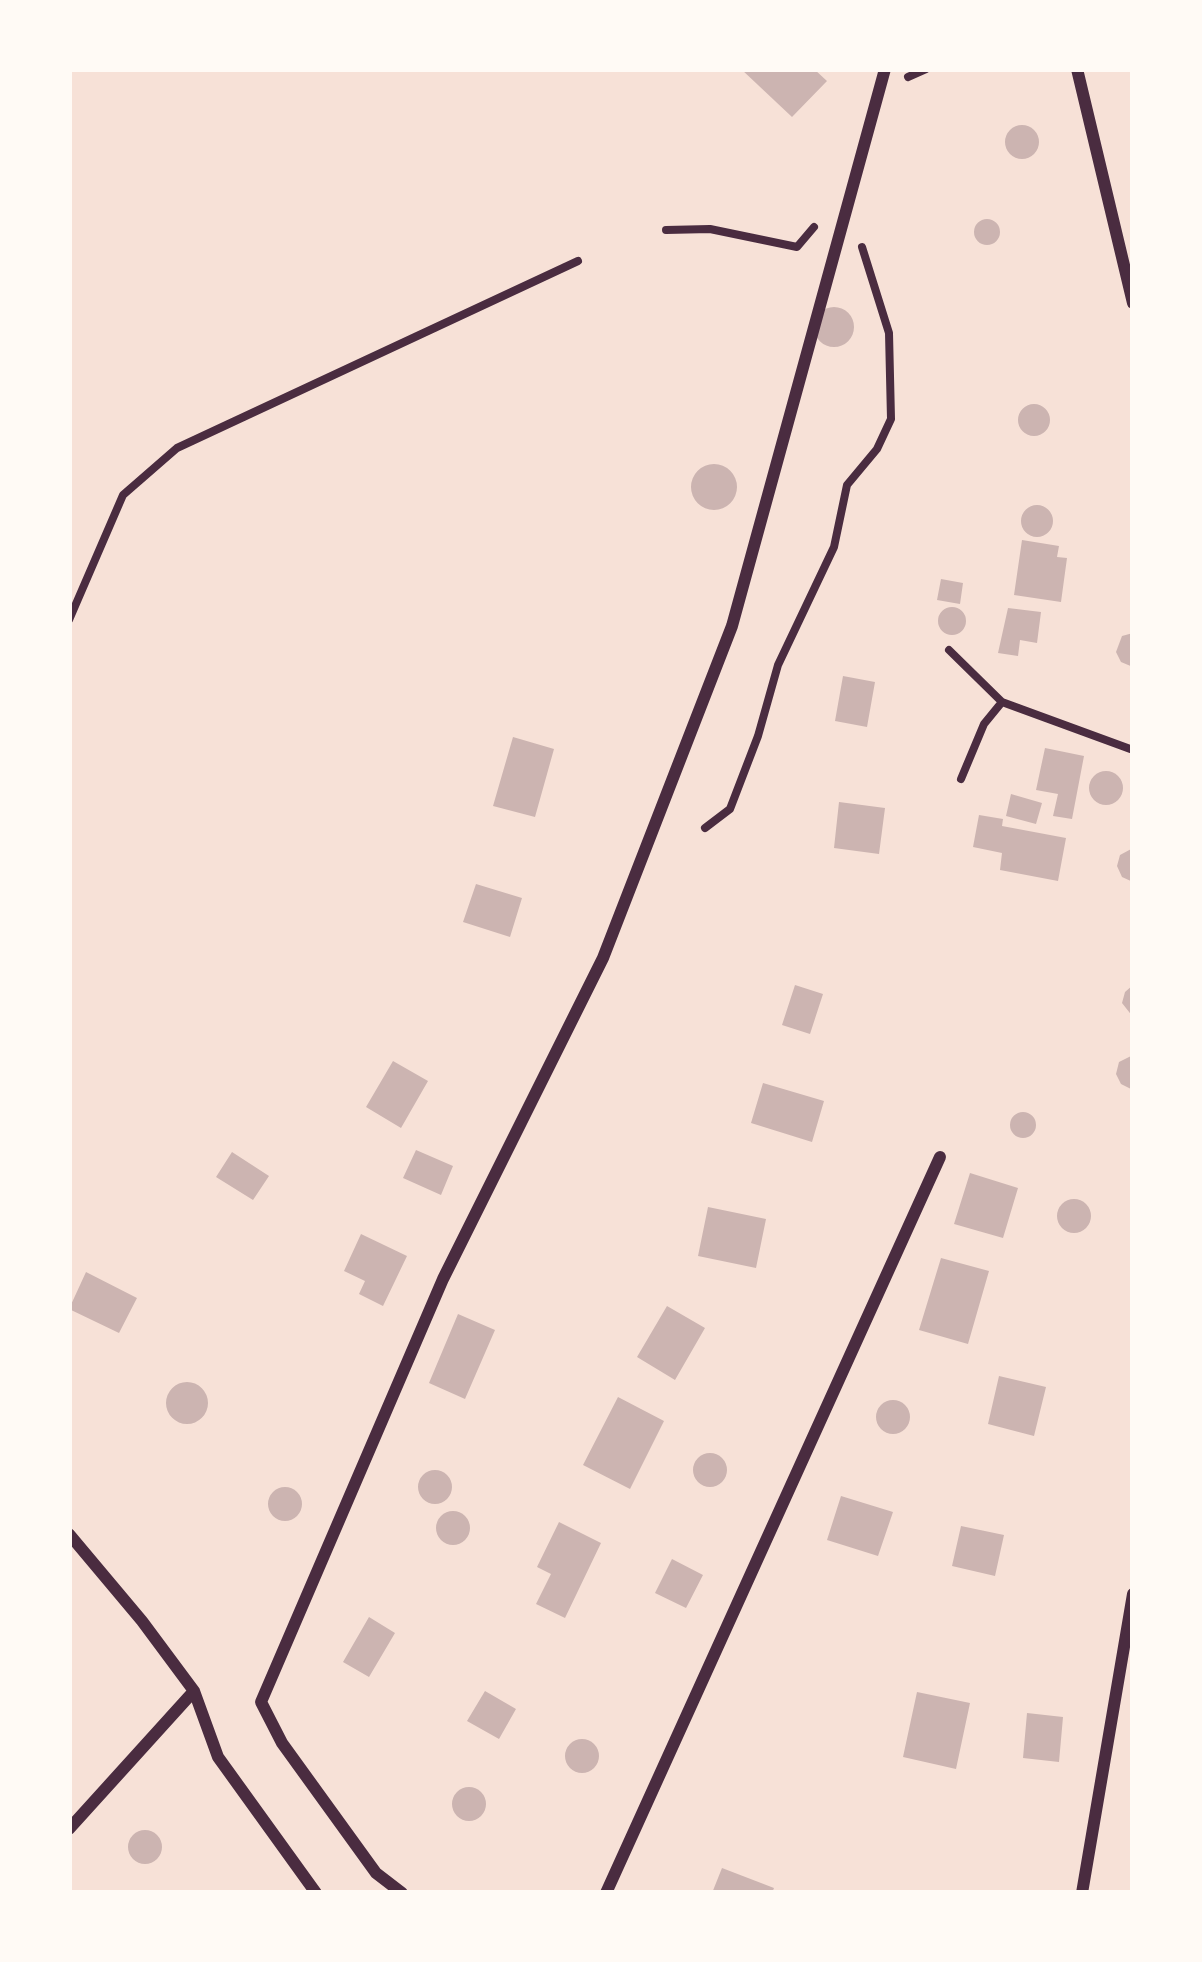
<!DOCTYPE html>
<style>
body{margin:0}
#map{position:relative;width:1202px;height:1962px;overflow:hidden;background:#f7e1d7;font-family:Lato,sans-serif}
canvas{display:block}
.frame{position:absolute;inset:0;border:72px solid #fffaf5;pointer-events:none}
</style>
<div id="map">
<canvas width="1202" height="1962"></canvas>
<div class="frame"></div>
</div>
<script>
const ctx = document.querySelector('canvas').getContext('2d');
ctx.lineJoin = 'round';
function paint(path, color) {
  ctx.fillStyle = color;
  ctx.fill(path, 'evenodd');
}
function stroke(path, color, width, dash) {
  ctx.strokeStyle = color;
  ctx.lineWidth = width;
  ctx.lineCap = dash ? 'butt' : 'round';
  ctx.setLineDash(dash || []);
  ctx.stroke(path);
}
paint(new Path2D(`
 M741,69H814L827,81L792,117Z
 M1005 142a17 17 0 1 1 34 0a17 17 0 1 1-34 0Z
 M974 232a13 13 0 1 1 26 0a13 13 0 1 1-26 0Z
 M814 327a20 20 0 1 1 40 0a20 20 0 1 1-40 0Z
 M1018 420a16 16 0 1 1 32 0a16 16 0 1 1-32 0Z
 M691 487a23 23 0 1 1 46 0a23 23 0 1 1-46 0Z
 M1021 521a16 16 0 1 1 32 0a16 16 0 1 1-32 0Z
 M1022,540L1059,546L1057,557L1067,558L1061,602L1014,595Z
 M941,579L963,583L960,604L937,600Z
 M938 621a14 14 0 1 1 28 0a14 14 0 1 1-28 0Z
 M1008,608L1041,612L1037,643L1020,640L1018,656L998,653Z
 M1133,633V667L1121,662L1116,652L1122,636Z
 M843,676L875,682L867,727L835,721Z
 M513,737L554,749L535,817L493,806Z
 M1045,748L1084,756L1072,819L1053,816L1058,794L1036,790Z
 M1089 788a17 17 0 1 1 34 0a17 17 0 1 1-34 0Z
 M1011,794L1042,803L1036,824L1006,816Z
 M839,802L885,808L879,854L834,848Z
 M979,815L1003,819L1002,826L1066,838L1058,881L1000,870L1002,853L973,847Z
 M1133,848V882L1122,877L1117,866L1120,855Z
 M476,884L522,898L510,937L463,922Z
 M795,985L823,994L810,1034L782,1025Z
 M1133,985V1017L1122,1003L1125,992Z
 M1133,1055V1090L1121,1084L1116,1074L1119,1062Z
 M393,1061L428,1081L401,1128L366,1107Z
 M763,1083L824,1101L812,1142L751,1123Z
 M1010 1125a13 13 0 1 1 26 0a13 13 0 1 1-26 0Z
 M416,1150L453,1166L441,1195L403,1178Z
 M232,1152L269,1176L253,1200L216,1177Z
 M970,1173L1018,1188L1003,1238L954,1224Z
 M1057 1216a17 17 0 1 1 34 0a17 17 0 1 1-34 0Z
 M708,1207L766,1219L756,1268L698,1256Z
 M361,1234L407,1256L383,1306L359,1294L365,1281L344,1271Z
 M941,1258L989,1271L968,1344L919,1330Z
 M86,1272L137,1298L119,1333L69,1309Z
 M667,1306L705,1328L675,1380L637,1357Z
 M458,1314L495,1330L465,1399L429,1383Z
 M999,1376L1046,1387L1034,1436L988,1424Z
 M166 1403a21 21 0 1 1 42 0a21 21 0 1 1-42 0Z
 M618,1397L664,1421L630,1489L583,1465Z
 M876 1417a17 17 0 1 1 34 0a17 17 0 1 1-34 0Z
 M693 1470a17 17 0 1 1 34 0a17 17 0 1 1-34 0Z
 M418 1487a17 17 0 1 1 34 0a17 17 0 1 1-34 0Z
 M268 1504a17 17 0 1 1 34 0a17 17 0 1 1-34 0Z
 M841,1496L893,1512L878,1556L827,1540Z
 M436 1528a17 17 0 1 1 34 0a17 17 0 1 1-34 0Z
 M559,1522L601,1543L565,1618L536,1604L551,1574L537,1567Z
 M961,1526L1004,1535L995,1576L952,1566Z
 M672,1559L703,1575L686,1608L655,1593Z
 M369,1617L395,1633L369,1677L343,1662Z
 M485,1691L516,1709L499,1739L467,1721Z
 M917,1692L970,1703L956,1769L903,1757Z
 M1027,1713L1063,1717L1059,1762L1023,1758Z
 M565 1756a17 17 0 1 1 34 0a17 17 0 1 1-34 0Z
 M452 1804a17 17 0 1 1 34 0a17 17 0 1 1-34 0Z
 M128 1847a17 17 0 1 1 34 0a17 17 0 1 1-34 0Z
 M722,1868L774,1888L772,1893H712Z`), '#ccb4b1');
stroke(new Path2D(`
 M908,77L926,69
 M666,230L710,229L797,247L814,227
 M69,620L123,495L177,448L578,261
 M949,650L1002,702L1133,750
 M961,779L984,724L1002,702
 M705,828L730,809L758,736L778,665L834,547L847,485L877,449L891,419L889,333L862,247`), '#4a2c40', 8);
stroke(new Path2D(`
 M1077,69L1133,303
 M69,1534L142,1621L194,1691L218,1757L316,1893
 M69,1829L194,1691
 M402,1893L376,1873L282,1743L261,1702L443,1279L603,958L732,626L885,69
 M606,1893L940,1157
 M1082,1893L1133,1594`), '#4a2c40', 12);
</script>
